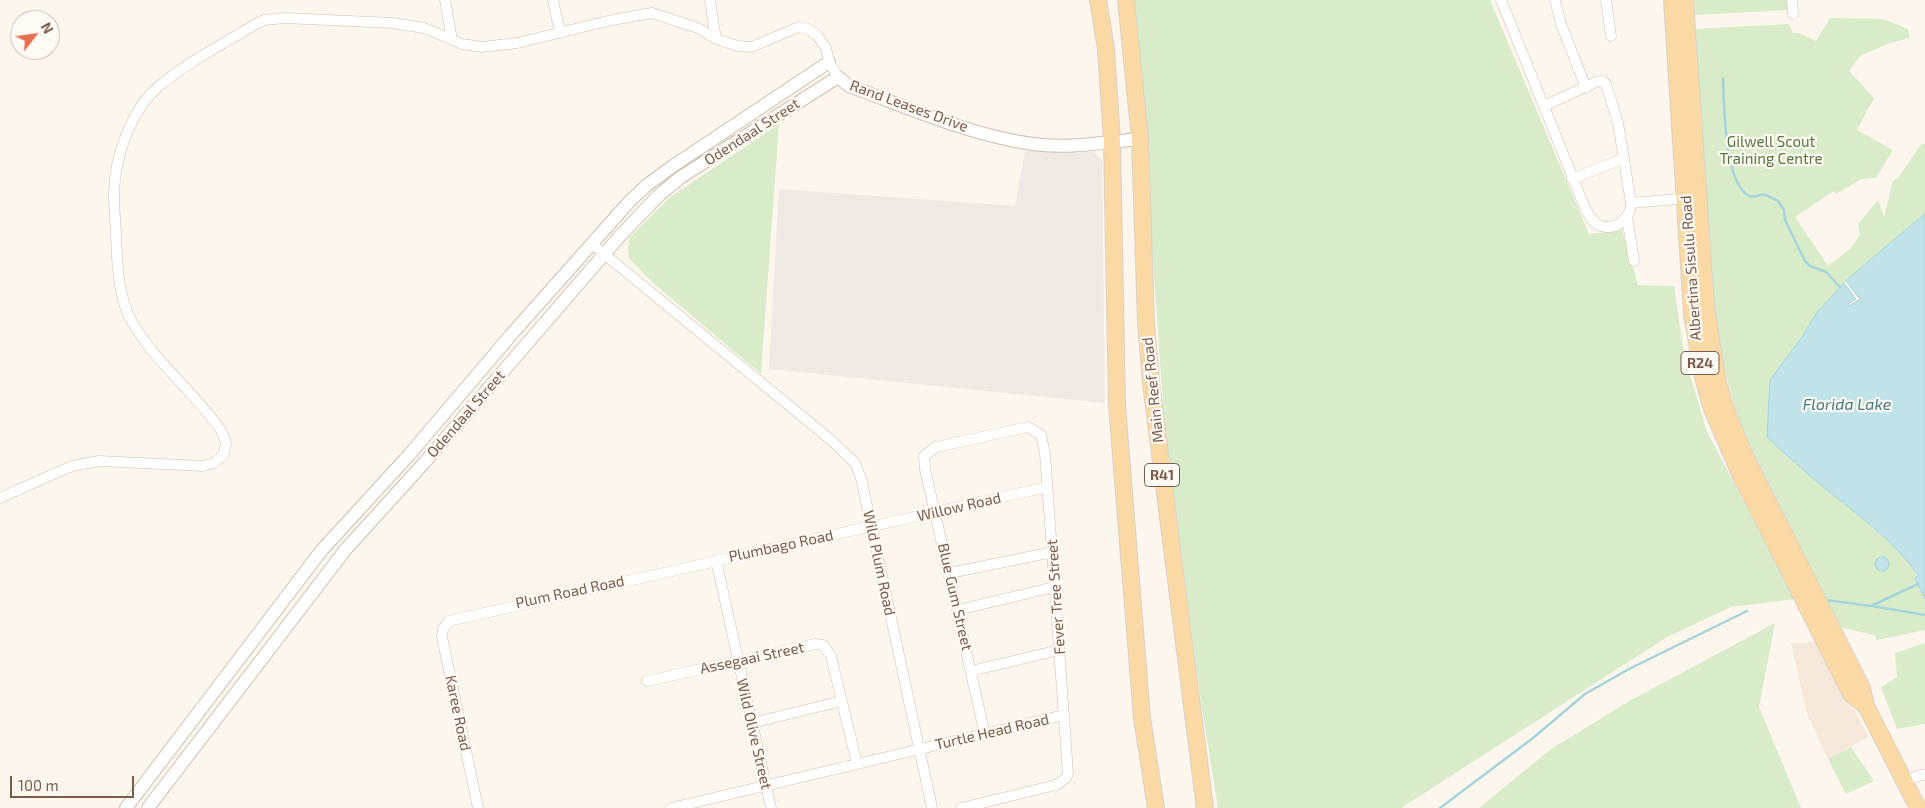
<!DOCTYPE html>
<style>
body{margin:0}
#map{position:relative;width:1925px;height:808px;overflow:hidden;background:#fdf6ec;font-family:"Exo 2",sans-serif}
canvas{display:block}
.north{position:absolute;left:10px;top:10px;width:50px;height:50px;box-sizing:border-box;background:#fffaf3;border:1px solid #cabbb1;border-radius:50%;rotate:60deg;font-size:14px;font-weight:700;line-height:20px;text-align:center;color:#7a5c4d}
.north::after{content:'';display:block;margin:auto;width:18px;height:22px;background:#e76f51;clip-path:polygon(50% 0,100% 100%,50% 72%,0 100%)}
.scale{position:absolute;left:10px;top:776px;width:124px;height:22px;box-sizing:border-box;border:2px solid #7a5c4d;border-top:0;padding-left:6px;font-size:15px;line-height:18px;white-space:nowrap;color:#7a5c4d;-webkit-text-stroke:4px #fffaf3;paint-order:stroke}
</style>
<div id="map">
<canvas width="1925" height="808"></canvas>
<div class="north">N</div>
<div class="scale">100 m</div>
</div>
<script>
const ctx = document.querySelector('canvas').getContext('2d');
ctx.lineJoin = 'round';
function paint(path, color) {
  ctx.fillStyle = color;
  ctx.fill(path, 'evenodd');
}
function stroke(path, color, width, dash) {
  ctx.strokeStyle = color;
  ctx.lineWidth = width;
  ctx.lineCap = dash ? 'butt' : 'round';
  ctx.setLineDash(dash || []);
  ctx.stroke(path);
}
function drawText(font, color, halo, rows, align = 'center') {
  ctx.font = font + ' "Exo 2",sans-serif';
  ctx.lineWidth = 4.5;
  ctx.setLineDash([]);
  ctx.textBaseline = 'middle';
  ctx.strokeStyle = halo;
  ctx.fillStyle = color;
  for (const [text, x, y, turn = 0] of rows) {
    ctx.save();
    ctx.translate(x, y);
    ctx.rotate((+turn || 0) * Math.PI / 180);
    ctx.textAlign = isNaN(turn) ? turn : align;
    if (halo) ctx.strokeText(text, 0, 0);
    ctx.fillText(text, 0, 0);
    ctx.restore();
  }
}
paint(new Path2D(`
 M1820,642L1868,737L1828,759L1807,714L1791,643Z`), '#f5e8da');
paint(new Path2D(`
 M1071,149L1093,152L1102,160L1105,403L769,369L779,189L1015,206L1025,151Z`), '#efe9e4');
paint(new Path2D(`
 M1135,0H1490L1589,234L1622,230L1638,285L1674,286L1684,354L1707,432L1795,599L1731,607L1667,637L1401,808H1218L1201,702L1164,418Z
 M1694,0H1788L1789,10L1695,15Z
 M1830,18L1883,19L1908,29L1910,38L1890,43L1860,56L1849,71L1874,98L1857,130L1893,150L1876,178L1862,179L1836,194L1834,191L1795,217L1828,266L1850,249L1860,235L1858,224L1878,200L1884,217L1893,181L1898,178L1922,143L1925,145V214L1846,281L1817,312L1802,337L1770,380L1767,437C1787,455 1806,473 1827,490C1858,516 1895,541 1917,574L1915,578L1925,599V630L1877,640L1874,635L1839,627L1747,448L1716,340L1705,202L1696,29L1789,24L1793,33H1799L1816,41Z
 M779,124L761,374L652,282L629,258L628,248L630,237L669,198Z
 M1775,623L1759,707L1801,808H1479L1551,749L1631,700Z
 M1925,643V724L1897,729L1881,687L1897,677L1895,653Z
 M1851,747L1874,781L1846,794L1828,759Z`), '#d8ecc9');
const water = new Path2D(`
 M1925,214V599L1915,578L1918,575C1894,540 1855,513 1822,486C1803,470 1785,454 1767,437L1770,380L1802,337L1817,312L1844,283L1856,299L1848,304L1849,306L1860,299V296L1858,297L1846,281Z
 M1875 564a7 7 0 1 1 14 0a7 7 0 1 1-14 0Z`);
paint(water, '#bfe3e8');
stroke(water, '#a5d3da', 1);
stroke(new Path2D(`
 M1723,78C1724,103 1724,183 1749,196C1754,198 1759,195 1764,194L1778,201L1784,210L1785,220L1805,261L1810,266L1826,272L1840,287
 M1826,600L1871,606L1918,584
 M1872,606L1925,615
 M1440,808L1533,738L1585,694L1629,669L1747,611`), '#a5d3da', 2.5);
const minor = new Path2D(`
 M445,0L452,40
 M553,0L560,33
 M710,0L716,39
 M1501,0L1585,208C1589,215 1593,224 1601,226C1617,231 1631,217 1631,203L1618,123L1606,84L1603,81L1596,82L1544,106
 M1555,0L1561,24L1586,88
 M1606,0L1611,36
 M1792,0L1793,14
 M1572,179L1624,158
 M1631,203L1690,198
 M1627,217L1634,261
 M592,244L831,440L855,463L861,478L932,808
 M0,498L72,466L99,461L203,466L214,463L224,454L226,443L221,430C194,392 156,363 132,322C118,298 117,262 116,234C115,220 114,206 114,192C115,157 131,110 158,87C187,62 222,45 254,25L264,20L284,18L392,23L424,28L462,44L482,47L517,43L612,20L652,13L698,28L716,39L738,46L751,47L799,27L808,29L817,35L826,48L829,62L838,77
 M716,560L771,808
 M950,573L1053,552
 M958,610L1054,587
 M971,671L1059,650
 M647,681L815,644L823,645L831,656L857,764
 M752,723L842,701
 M1905,780L1925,774
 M478,808L442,637L443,629L449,621L1047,487
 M671,808L1064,715
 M961,808L1056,785L1066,778L1068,773L1045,454L1041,435L1028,427L936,447L924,456L925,469L985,735`);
const tertiary = new Path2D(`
 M126,808L321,551L409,455L510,336L629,202L647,185L673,166L829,62
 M148,808L346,549L424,463L619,237L658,196L681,177L838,77L849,86C907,107 972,136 1033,144C1068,149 1105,142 1140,139`);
const primary = new Path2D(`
 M1098,0L1106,49L1112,141L1117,405L1142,718L1156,808
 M1126,0L1140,139L1146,322L1151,383L1205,808
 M1672,0L1692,314L1703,377L1712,409L1740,474L1851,694L1866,706
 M1685,0L1706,307L1718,383L1728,415L1745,456L1862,688L1866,706L1918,808`);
stroke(minor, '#d1beb0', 11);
stroke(tertiary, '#d1beb0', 14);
stroke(primary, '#dad1cd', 18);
stroke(minor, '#fff', 10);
stroke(tertiary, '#fff', 12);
stroke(primary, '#fbd9a5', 16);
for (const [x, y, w] of [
 [1700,363,38],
 [1162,475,35]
]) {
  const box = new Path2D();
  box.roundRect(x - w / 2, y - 11.5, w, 23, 4);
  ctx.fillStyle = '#fffaf3';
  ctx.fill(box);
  stroke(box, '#7a5c4d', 1);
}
drawText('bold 14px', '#7a5c4d', null, [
 ["R24",1700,363],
 ["R41",1162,475]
]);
drawText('15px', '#7a5c4d', '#fffaf3', [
 ["Rand Leases Drive",909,106,20],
 ["Odendaal Street",752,132,-33],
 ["Albertina Sisulu Road",1691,268,-94],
 ["Main Reef Road",1153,390,-96],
 ["Odendaal Street",466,414,-49],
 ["Willow Road",959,507,-13],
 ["Plumbago Road",781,546,-12],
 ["Wild Plum Road",879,563,78],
 ["Plum Road Road",570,592,-12],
 ["Blue Gum Street",955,597,77],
 ["Fever Tree Street",1056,597,-94],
 ["Assegaai Street",752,658,-12],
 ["Karee Road",458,713,78],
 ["Turtle Head Road",992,732,-13],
 ["Wild Olive Street",754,734,77]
]);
drawText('15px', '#537a41', '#fffaf3', [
 ["Gilwell Scout",1771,142],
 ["Training Centre",1771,159]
]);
drawText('italic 16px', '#437c86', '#fffaf3', [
 ["Florida Lake",1847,405]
]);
</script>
